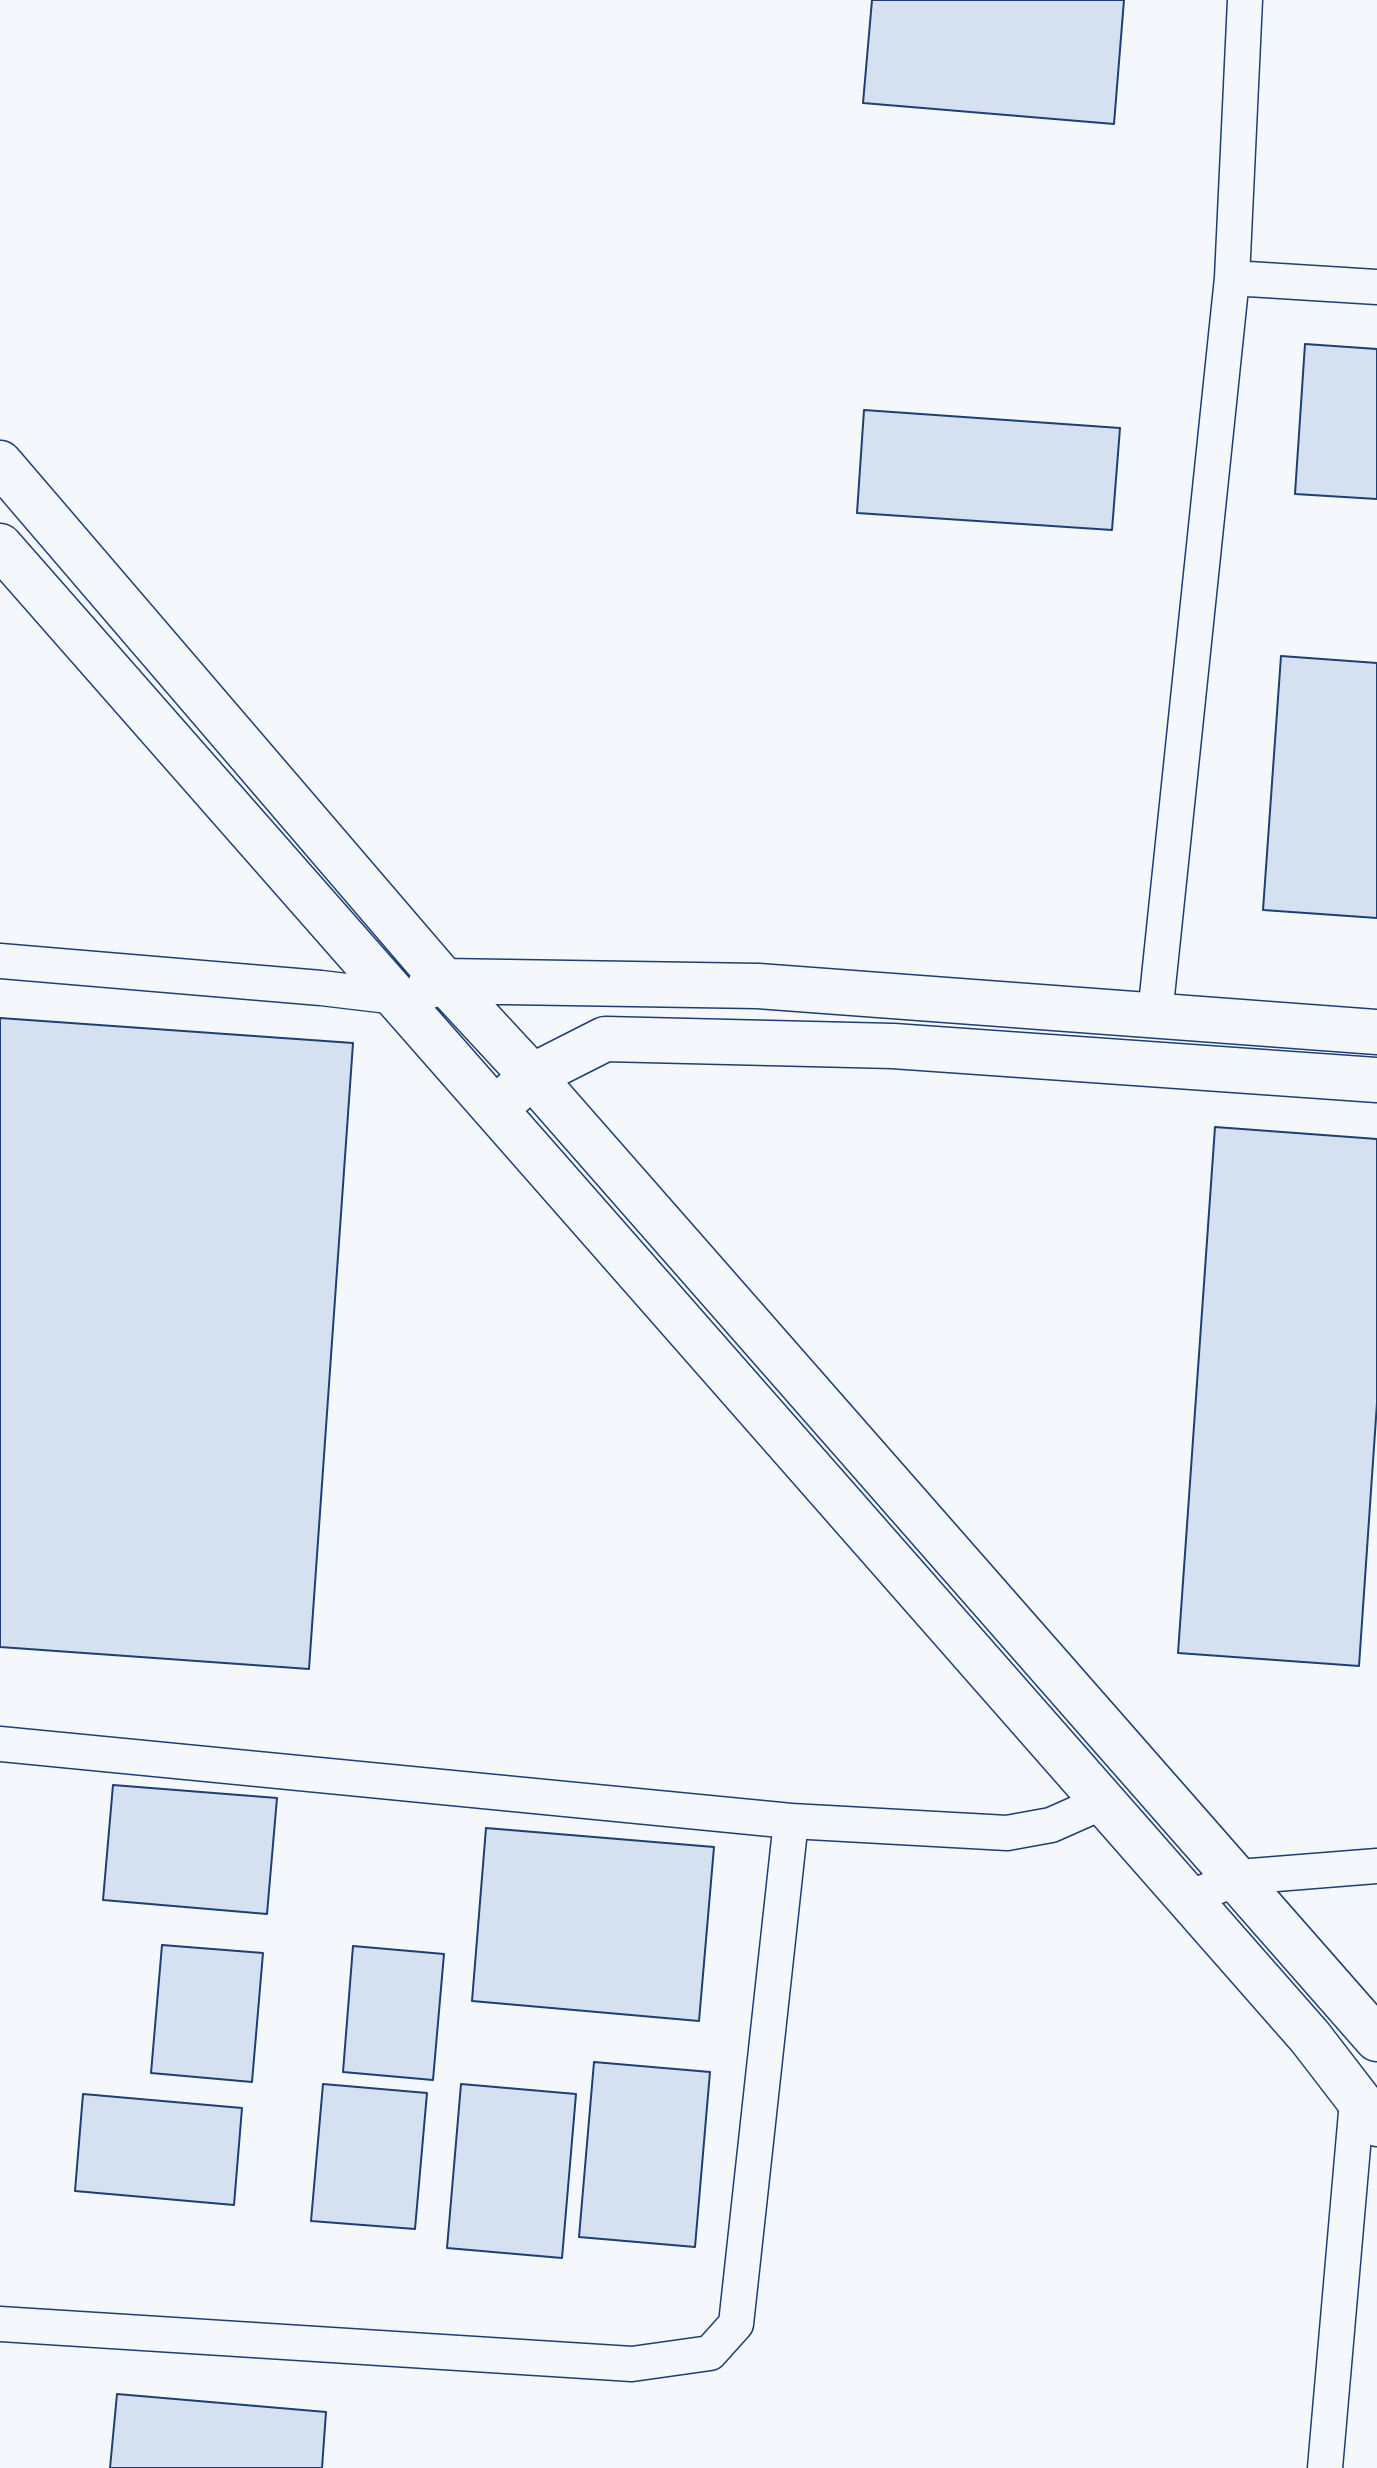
<!DOCTYPE html>
<style>
body{margin:0}
canvas{display:block;background:#f4f7fb}
</style>
<canvas width="1377" height="2468"></canvas>
<script>
const ctx = document.querySelector('canvas').getContext('2d');
ctx.lineJoin = 'round';
function paint(path, color) {
  ctx.fillStyle = color;
  ctx.fill(path, 'evenodd');
}
function stroke(path, color, width, dash) {
  ctx.strokeStyle = color;
  ctx.lineWidth = width;
  ctx.lineCap = dash ? 'butt' : 'round';
  ctx.setLineDash(dash || []);
  ctx.stroke(path);
}
const building = new Path2D(`
 M872,0H1124L1114,124L863,103Z
 M1305,344L1377,349V499L1295,494Z
 M864,410L1120,428L1112,530L857,513Z
 M1281,656L1377,663V918L1263,910Z
 M0,1018L353,1043L309,1669L0,1647Z
 M1215,1127L1377,1139V1403L1359,1666L1178,1653Z
 M113,1785L277,1798L267,1914L103,1900Z
 M486,1828L714,1847L699,2021L472,2001Z
 M162,1945L263,1953L252,2082L151,2073Z
 M353,1946L444,1954L433,2080L343,2072Z
 M594,2062L710,2072L695,2247L579,2237Z
 M323,2084L427,2093L415,2229L311,2221Z
 M461,2084L576,2094L562,2258L447,2248Z
 M83,2094L242,2108L234,2205L75,2191Z
 M117,2394L326,2412L322,2468H110Z`);
paint(building, '#d5e0f0');
stroke(building, '#1d3f73', 2);
const minor = new Path2D(`
 M1245,0L1232,278L1377,287
 M0,961L321,988L397,997
 M1155,1015L1232,278
 M0,1744L791,1821L1007,1833L1051,1825L1103,1802
 M1188,1898L1237,1879L1251,1876L1377,1866
 M0,2324L632,2364L710,2353L736,2324L791,1821
 M1325,2468L1357,2101`);
const tertiary = new Path2D(`
 M0,463L444,981L532,1076L1377,2039
 M0,546L1310,2037L1377,2124
 M430,986L444,981L758,986L1377,1032
 M512,1094L532,1076L605,1039L893,1046L1377,1080`);
stroke(minor, '#1d3f73', 37);
stroke(tertiary, '#1d3f73', 47);
stroke(minor, '#f4f7fb', 34);
stroke(tertiary, '#f4f7fb', 44);
</script>
